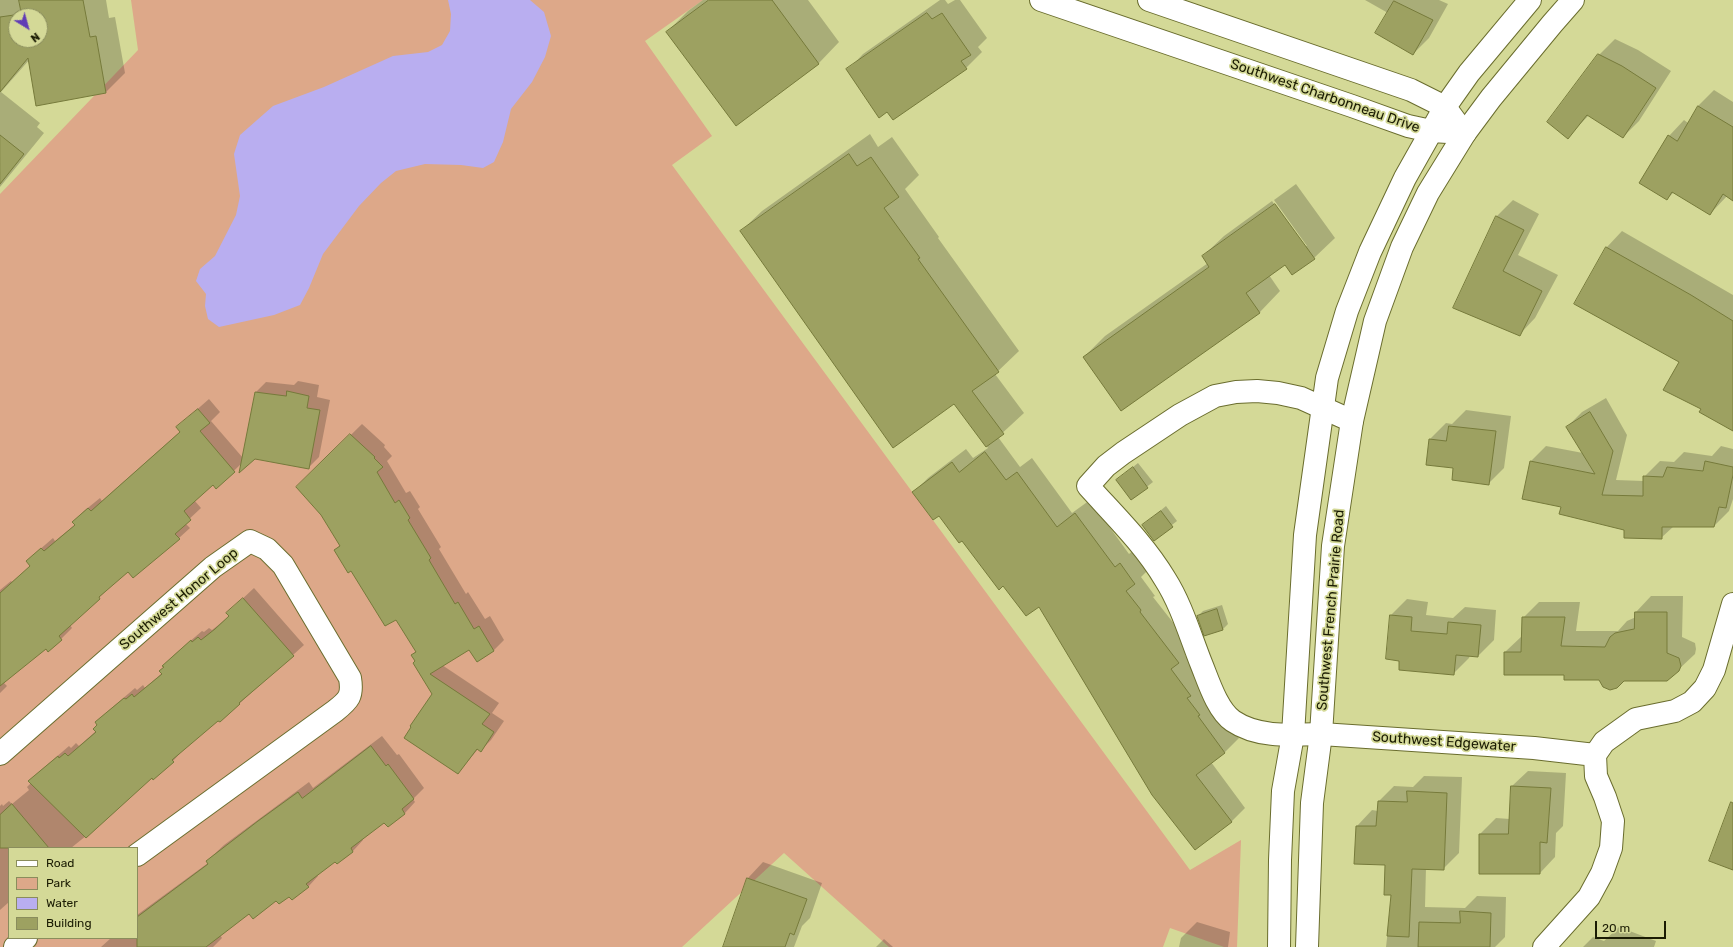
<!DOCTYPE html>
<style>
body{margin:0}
#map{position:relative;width:1733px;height:947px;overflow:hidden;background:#d4d997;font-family:Rubik,sans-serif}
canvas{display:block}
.legend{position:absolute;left:8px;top:847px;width:130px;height:92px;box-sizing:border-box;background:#d4d997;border:1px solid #8a8d5c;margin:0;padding:5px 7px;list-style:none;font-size:12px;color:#1b1c03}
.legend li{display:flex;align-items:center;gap:8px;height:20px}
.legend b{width:20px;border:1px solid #8a8d5c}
.north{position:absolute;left:8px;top:8px;width:40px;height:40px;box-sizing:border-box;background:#d4d997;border:1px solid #8a8d5c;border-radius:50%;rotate:143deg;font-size:11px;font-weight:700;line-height:16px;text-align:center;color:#1b1c03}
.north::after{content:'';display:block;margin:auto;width:14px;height:18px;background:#613db5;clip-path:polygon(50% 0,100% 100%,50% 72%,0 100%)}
.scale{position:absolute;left:1595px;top:921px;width:71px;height:18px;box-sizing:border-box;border:2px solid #1b1c03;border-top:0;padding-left:5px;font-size:12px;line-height:14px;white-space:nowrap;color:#1b1c03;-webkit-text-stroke:3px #d4d997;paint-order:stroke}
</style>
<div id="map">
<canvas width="1733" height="947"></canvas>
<ul class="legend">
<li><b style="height:5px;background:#fff"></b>Road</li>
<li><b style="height:11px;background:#dda889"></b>Park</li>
<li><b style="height:11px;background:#b9aef0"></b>Water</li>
<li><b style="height:11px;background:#9da161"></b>Building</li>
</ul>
<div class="north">N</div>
<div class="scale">20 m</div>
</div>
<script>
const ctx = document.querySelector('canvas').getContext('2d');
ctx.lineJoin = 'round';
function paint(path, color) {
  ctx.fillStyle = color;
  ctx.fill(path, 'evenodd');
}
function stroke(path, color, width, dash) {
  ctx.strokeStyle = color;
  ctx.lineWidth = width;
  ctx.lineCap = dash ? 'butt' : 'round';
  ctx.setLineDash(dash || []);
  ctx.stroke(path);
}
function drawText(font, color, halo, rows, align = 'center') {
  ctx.font = font + ' Rubik,sans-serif';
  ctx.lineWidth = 3.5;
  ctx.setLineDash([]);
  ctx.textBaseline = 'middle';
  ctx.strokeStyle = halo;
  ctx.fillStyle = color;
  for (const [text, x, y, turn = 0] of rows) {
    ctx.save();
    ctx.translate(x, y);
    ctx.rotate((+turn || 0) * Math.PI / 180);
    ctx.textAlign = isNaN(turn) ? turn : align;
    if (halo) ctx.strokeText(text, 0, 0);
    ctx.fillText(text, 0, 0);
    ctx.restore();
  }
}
paint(new Path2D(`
 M131,0H703L645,41L712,136L672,165L1190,870L1241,840L1237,947H1224L1170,928L1163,947H889L784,853L682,947H0V194L138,50ZM9,848H137V938H9Z`), '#dda889');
paint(new Path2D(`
 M448,0H530L544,12L551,36L545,57L532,82L511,109L503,142L494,162L483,168L461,165L425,164L396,171L381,183L359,206L323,254L309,288L300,305L274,315L219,327L208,319L205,306L206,294L196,281L200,269L215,256L236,215L240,196L234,154L240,135L273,106L324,87L393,56L428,52L442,45L450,31L451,14Z`), '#b9aef0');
paint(new Path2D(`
 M0,0H106L109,18L115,17L125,73L106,92L30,59L1,92L40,123L37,127L44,133L0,187ZM16,16H40V40H16Z
 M703,0H808L839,42L819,63L736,125L667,32L688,11Z
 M940,0H945L948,4L955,0H960L987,38L978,47L982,52L966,68L848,70L863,54Z
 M1365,0H1439L1448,4L1429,38L1413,54L1388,13Z
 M1615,39L1638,50L1671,71L1639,121L1623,137L1589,115L1568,137L1599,55Z
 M1714,90L1733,102V199L1727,196L1710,214L1674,192L1667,199L1669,136L1684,120L1688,123L1698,106Z
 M870,134L878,147L892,137L919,175L905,189L939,237L938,238L1019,351L995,374L1024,413L998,437L1020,467L1032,458L1072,513L1090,500L1129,554L1134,550L1148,570L1141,577L1155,596L1153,597L1193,648L1185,655L1204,681L1212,702L1239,738L1225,752L1211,762L1245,808L1231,822L1039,605L963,539L939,514L914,492L928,478L966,449L973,458L988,448L954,402L741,231L762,211Z
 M1296,184L1335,238L1314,258L1285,264L1269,275L1280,291L1260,312L1122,410L1084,357L1105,336L1208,263L1203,256L1224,236L1272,201L1304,246H1307L1274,200Z
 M1513,200L1539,214L1518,255L1558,275L1535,318L1520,334L1455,308L1497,216Z
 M1622,231L1733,295V429L1702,409L1680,361L1576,303L1607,247Z
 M298,381L319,385L317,397L330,400L319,457L308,468L255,458L241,464L216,488L213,484L194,500L201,508L185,523L190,528L179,538L128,570L70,625L72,628L61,639L48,650L46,648L3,682L7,686L0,693V590L11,581L12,582L31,566L38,551L53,538L55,541L76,524L73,522L84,511L100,498L102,501L181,431L177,427L209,399L220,412L211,421L243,458L256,392L266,382L294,385Z
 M1606,398L1627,435L1616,480L1644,481V477L1660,461L1674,462L1684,452L1712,456L1721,446L1733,449V499L1729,511L1714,526H1674L1661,538L1625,529L1562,506L1523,498L1531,461L1546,446L1583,453L1567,427L1582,412Z
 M1466,410L1511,416L1504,468L1488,484L1454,467L1427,464L1430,439L1446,423L1452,424Z
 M362,424L385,445L384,447L392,456L387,461L406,493L410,491L420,507L418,509L441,547L439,549L466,594L468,592L485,619L490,616L504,640L494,650L477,660L470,648L442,665L499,703L492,713L504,721L491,740L481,750L478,749L458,773L433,694L412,655L416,651L396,618L335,550L340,545L322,514L298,487Z
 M1138,463L1153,482L1131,499L1117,480Z
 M1166,506L1177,521L1154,539L1143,525Z
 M254,588L304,645L220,721L219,719L183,750L173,761L153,778L152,777L107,819L71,848H9V902L0,910V806L2,804L3,806L9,801L12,804L29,790L27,787L31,783L29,781L40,771L69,746L71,748L76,743L79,746L96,731L98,725L96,722L107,712L135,688L137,690L143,685L145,688L162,673L165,667L164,666L174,655L202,631L204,632L209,628L212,630L227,618L238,603Z
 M1651,596H1683L1682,637L1695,643L1696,649L1695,654L1678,670L1623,680L1599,679L1566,674H1505V652L1522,636L1523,618L1539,602H1580L1576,631H1618L1627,621L1636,617V612Z
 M1407,599L1428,602L1426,615L1453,618L1465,607L1496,610L1494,640L1478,656L1470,655L1469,658L1453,674L1401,660L1391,615Z
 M1222,605L1228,624L1223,629L1205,634L1198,616L1203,611Z
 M382,736L397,755L399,754L424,788L413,799L415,802L405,813L388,826L385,821L362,839L363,840L353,851L337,863L335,861L317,875L318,876L308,887L250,913L220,935L222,938L213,947H101L111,938H137V915L208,863L207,861L224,845L309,782L313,788Z
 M1528,771L1566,773L1563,826L1556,833L1555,857L1540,873L1480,834L1496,818L1510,819L1512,786Z
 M1424,776L1462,777L1459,853L1443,869L1426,868L1425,907L1465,908L1477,896L1506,897L1505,937L1495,947H1386L1392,894L1386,864L1357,826L1372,810L1378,811L1379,801L1394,786L1413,787Z
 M763,862L822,883L810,918L802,926L794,947H724L748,878Z
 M1197,922L1230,932L1228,947H1179L1181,938Z
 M1619,927L1656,941L1654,947H1583L1593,937L1604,941Z
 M884,939L893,947H876Z`), '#0003');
const building = new Path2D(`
 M19,0H83L90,37L96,36L106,93L36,106L28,58L0,92V17L21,14ZM16,16H40V40H16Z
 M709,0H772L819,64L736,126L666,32Z
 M1394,1L1433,20L1413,55L1375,33Z
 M927,13L932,19L942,13L971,55L961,61L967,69L893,120L887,112L879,118L846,69Z
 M1598,54L1622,66L1656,88L1623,138L1587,115L1568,139L1547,122Z
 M1698,106L1733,127V201L1723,194L1710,215L1672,192L1667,200L1639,183L1668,135L1677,141Z
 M0,135L24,154L0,184Z
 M849,154L857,166L871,157L899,197L884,208L920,258L918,259L999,372L972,391L1004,434L986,447L954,404L893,448L740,231Z
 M1275,204L1315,259L1292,275L1285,265L1246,293L1260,313L1121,411L1083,357L1209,267L1202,256Z
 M1496,216L1524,230L1503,271L1542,291L1520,336L1453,308Z
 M1606,247L1691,295L1733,321V431L1699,412L1701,409L1663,390L1679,362L1574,304Z
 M287,391L309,396L307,408L320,410L309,469L255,459L239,473L255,392L286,396Z
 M198,409L210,423L200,431L235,472L216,489L213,485L184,511L191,520L175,534L180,539L133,578L128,572L99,597L100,599L59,636L62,640L48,652L46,649L0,686V593L30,566L26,561L41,548L44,551L75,525L72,522L88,508L91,511L118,487L180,432L176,427Z
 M1590,412L1613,451L1602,495L1643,496V476L1663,477L1667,467L1703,471L1705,461L1733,467V475L1726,508L1719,507L1714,527H1662V539L1624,538V530L1559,514L1561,507L1522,499L1530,461L1595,474L1566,427Z
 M1449,426L1496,431L1489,485L1452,480L1453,468L1426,465L1429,439L1446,441Z
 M350,434L375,457L374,458L383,467L377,472L395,503L399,500L410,518L408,520L431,558L429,560L455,604L458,602L474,629L479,626L494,651L477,662L469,650L430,674L490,714L482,724L494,732L481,752L477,749L458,774L404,738L411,727L410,726L432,694L413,663L415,661L411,655L416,652L396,620L385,626L351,571L348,573L334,550L340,546L321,515L296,487Z
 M985,452L1006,480L1017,472L1057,527L1075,513L1115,567L1120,563L1132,580L1135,584L1126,591L1141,610L1140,612L1179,663L1171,669L1191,696L1187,698L1200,715L1198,716L1225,753L1196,775L1232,822L1195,850L1152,795L1039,607L1026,616L1003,586L999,590L962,541L959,543L939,516L933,520L912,492L952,462L959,472Z
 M1133,467L1148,488L1131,500L1116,480Z
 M1161,511L1173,527L1154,541L1142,525Z
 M243,598L294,656L239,703L240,704L220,722L218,721L172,760L174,762L153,780L152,778L86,838L28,781L58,756L59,758L65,753L68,756L96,732L93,729L97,725L95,722L124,698L126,699L132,694L134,697L162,674L159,671L164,667L162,666L191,640L192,642L198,637L201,640L215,629L229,616L226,613Z
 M1217,609L1223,630L1204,636L1197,616Z
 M1635,612H1667V653L1679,658L1681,666L1679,671L1667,681H1624L1617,688L1610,690L1603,687L1599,680H1564V675H1504V652H1521L1522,617H1565L1561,646L1605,647L1610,637L1615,633L1634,629Z
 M1390,615L1412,617L1411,631L1447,634L1448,622L1481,625L1478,657L1456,655L1454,675L1399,670V661L1386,659Z
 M371,746L386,766L388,764L414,799L402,809L405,814L388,827L384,823L351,848L353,852L337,864L335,862L306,884L309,887L292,900L289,897L279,904L276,901L253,919L249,914L206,947H137V917L208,864L206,861L258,821L298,792L302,798Z
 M1511,786L1551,788L1547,843L1540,842V874H1479V834H1508Z
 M1407,791L1447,793L1444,870L1412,869L1409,937L1387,936L1391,895H1384L1385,865L1354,864L1356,826H1376L1378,801L1407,802Z
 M1731,802L1733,803V870L1709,861Z
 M12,804L49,848H0V815Z
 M747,878L807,899L794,935L790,933L785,947H723Z
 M1460,911L1491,913L1490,947H1418L1419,922L1460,923Z`);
paint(building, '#9da161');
stroke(building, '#767a3b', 1);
const minor = new Path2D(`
 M1041,0L1352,106L1408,126L1431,131L1465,133
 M1149,0L1411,90L1445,107L1456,122
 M1352,421L1301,398L1278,393L1257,391L1236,392L1215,396L1180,415L1123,453L1106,466L1088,486C1115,516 1144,544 1165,579C1181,604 1190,635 1201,663C1208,680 1217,710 1233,721C1258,738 1292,735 1321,734L1534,748L1595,755
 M0,754L213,567L250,541L267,549L283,565L350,678C353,696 349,700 335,711L137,855
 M1595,755L1604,742L1636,719L1675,711L1692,702L1705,688L1714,670L1733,604
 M15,947L26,938
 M1544,947L1589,897L1602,873L1611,848L1613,821L1605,797L1596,776L1595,755`);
const tertiary = new Path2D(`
 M1279,947L1280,860L1283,791L1293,735L1305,535L1327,378L1347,311L1370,252L1405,178L1445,107L1469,73L1530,0
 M1307,947L1312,803L1321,734L1333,546L1352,421L1375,321L1402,247L1428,193L1465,133L1491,98L1552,24L1573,0`);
stroke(minor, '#6a6d2e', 24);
stroke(tertiary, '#6a6d2e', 24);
stroke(minor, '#fff', 22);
stroke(tertiary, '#fff', 22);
drawText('14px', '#1b1c03', '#d4d997', [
 ["Southwest Charbonneau Drive",1325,96,19],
 ["Southwest Honor Loop",179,599,-40],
 ["Southwest French Prairie Road",1331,610,-85],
 ["Southwest Edgewater",1444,742,4]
]);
</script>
